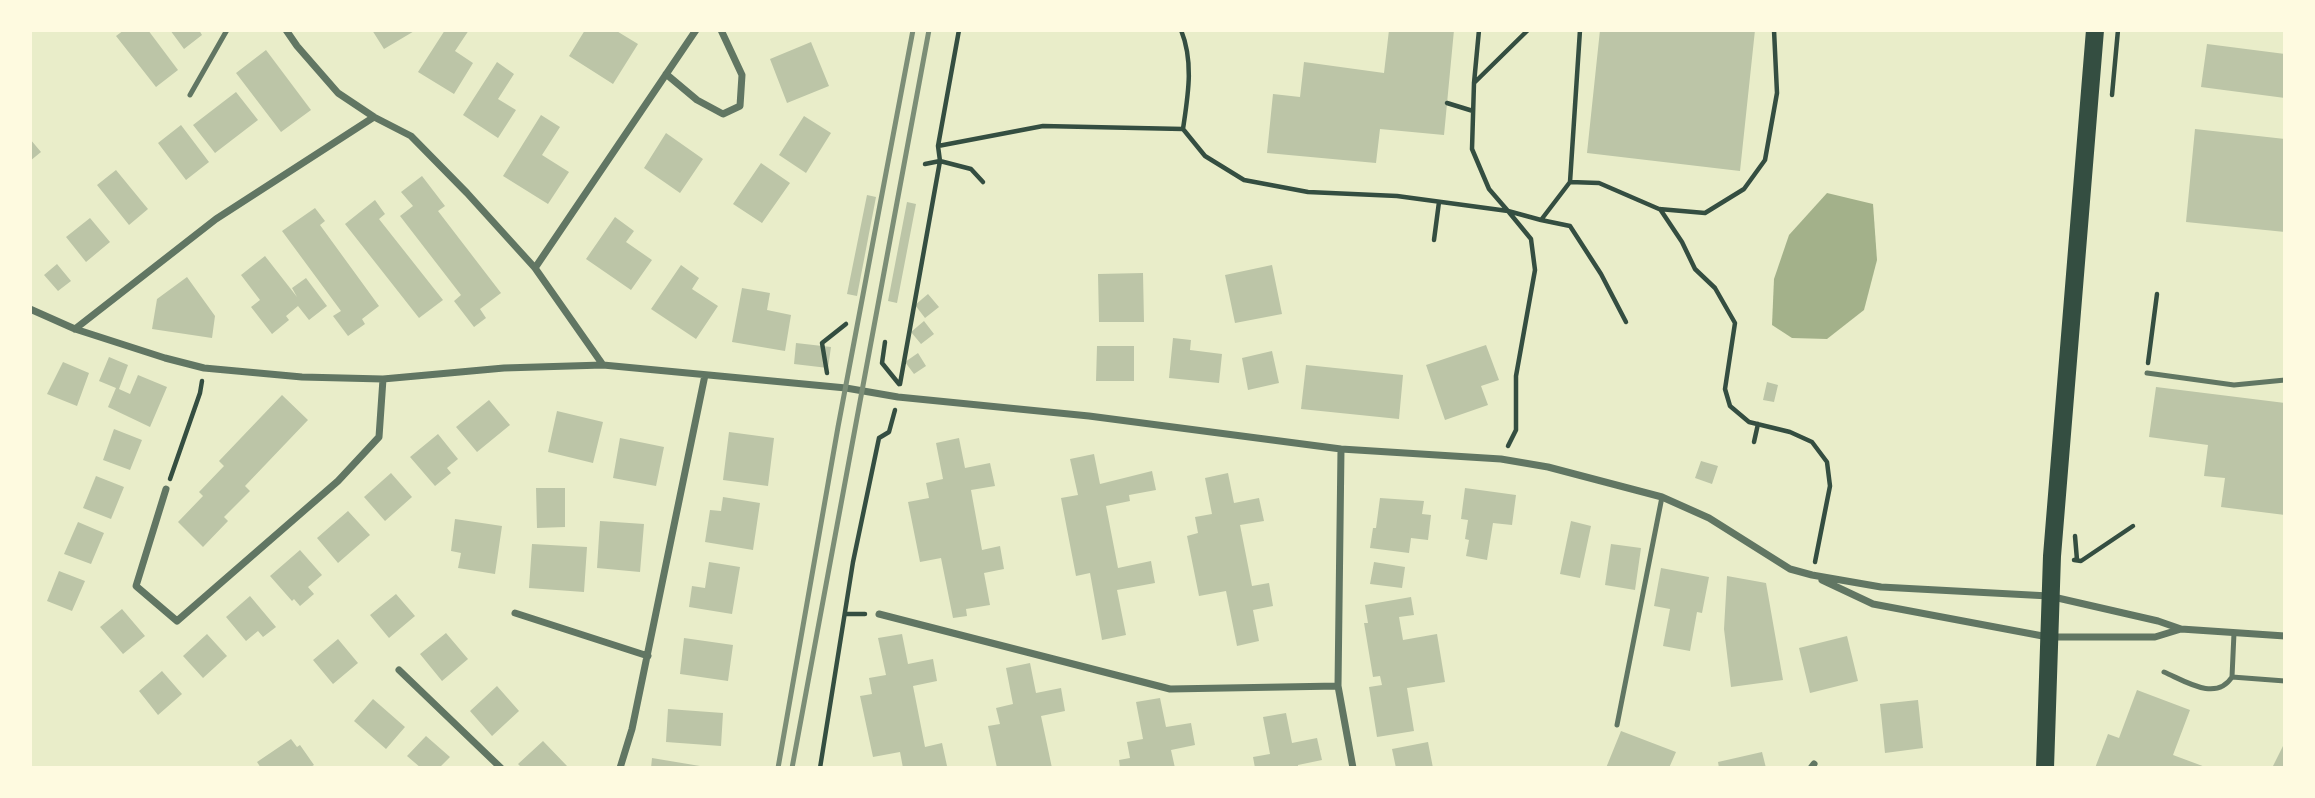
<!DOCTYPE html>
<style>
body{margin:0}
#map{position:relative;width:2315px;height:798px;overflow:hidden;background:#e9edc9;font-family:"DM Sans",sans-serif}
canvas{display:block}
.frame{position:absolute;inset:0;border:32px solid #fefae0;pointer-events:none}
</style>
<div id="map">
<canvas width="2315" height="798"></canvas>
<div class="frame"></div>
</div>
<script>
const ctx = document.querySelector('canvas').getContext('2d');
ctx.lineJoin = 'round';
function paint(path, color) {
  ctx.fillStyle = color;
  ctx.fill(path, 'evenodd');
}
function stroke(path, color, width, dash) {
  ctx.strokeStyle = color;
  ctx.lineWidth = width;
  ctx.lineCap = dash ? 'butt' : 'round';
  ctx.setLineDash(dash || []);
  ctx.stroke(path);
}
paint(new Path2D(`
 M1827,193L1873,204L1877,260L1864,310L1827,339L1792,338L1772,325L1774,279L1789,235Z`), '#a3b18a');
paint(new Path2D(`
 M124,30H148L178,70L156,87L116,36Z
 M170,30H199L202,35L184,49Z
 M372,30H416L384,49Z
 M445,30H469L455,51L473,63L454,94L418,72Z
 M585,30H615L638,44L613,84L569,56Z
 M1389,30H1454L1444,135L1380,129L1376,163L1267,153L1273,94L1300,97L1304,62L1384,73Z
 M1600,30H1755L1740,171L1587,153Z
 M811,42L829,86L787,103L770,59Z
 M2207,44L2285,54V98L2201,87Z
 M266,50L311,110L281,132L236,73Z
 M497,62L514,74L498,99L516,110L498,138L463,115Z
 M236,92L258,120L215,153L193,125Z
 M541,115L560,127L542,155L569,172L548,204L503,176Z
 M804,116L831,133L806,173L779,155Z
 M181,125L209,162L186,180L158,143Z
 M2195,129L2285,139V232L2186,222Z
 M666,133L703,159L680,193L644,168Z
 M30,139L41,152L30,161Z
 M761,163L790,183L762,223L733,204Z
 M116,170L148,209L129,225L97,185Z
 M422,176L445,206L438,211L501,293L480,309L486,318L474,327L454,301L461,295L400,216L413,206L401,192Z
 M867,195L876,197L857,296L847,294Z
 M375,200L385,214L379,219L443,300L419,318L345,224Z
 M907,202L916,204L897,303L888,301Z
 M315,208L325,221L320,225L379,306L362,319L365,324L348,336L333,316L341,311L282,231Z
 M615,217L634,231L626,242L652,260L631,290L586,259Z
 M90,218L110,242L86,262L66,237Z
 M265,256L297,297L292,288L306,278L327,306L309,320L298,306L286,316L289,320L272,334L251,307L260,300L241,275Z
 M57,264L71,281L58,291L44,275Z
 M681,265L699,278L692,289L718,306L696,339L651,309Z
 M1272,265L1282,314L1235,323L1225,275Z
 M1143,273L1144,322H1099L1098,274Z
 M187,277L215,316L212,338L152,329L157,299Z
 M742,288L770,293L767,310L791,315L785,351L732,342Z
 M928,294L939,307L925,318L915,305Z
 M924,321L934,334L921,344L911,332Z
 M1173,338L1191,340L1190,350L1222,354L1219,383L1169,378Z
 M796,343L831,347L828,368L794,364Z
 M1486,345L1499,380L1481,386L1488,405L1445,420L1426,365Z
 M1097,346H1134V381H1096Z
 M1272,351L1279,383L1248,390L1242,358Z
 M918,353L926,366L914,374L905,362Z
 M109,357L128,365L119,389L130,394L138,375L167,387L150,427L108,407L116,388L99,381Z
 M63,362L89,373L77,406L47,394Z
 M1306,365L1403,375L1399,419L1301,409Z
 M1767,382L1778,385L1774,402L1763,400Z
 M2156,387L2285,403V515L2221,507L2225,478L2204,476L2208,445L2149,437Z
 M282,395L308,420L245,486L250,491L224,517L228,521L203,547L178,522L203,496L199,492L224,466L219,461Z
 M489,400L510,425L477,452L456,427Z
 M557,411L603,422L593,463L548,452Z
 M114,429L142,440L130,470L103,460Z
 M729,432L774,438L768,486L723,480Z
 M438,434L458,459L447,468L451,473L435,486L410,457Z
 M620,438L664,447L656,486L613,478Z
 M959,438L965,468L990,463L995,486L971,490L982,550L1000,546L1004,569L984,573L990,605L966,609L967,616L953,618L941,558L920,562L908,502L929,498L926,483L943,479L936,443Z
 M1094,454L1100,484L1152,471L1156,490L1129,495L1130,501L1106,506L1118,568L1151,561L1155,583L1117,590L1126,635L1102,640L1090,573L1076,576L1061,498L1078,495L1070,459Z
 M1701,461L1718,466L1712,484L1695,478Z
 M391,473L412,497L385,521L364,497Z
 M1228,473L1234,503L1259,498L1264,521L1240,525L1252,586L1269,583L1273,606L1253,610L1259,641L1237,646L1226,591L1199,596L1187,536L1198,533L1195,517L1212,514L1205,478Z
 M96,476L124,487L111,519L83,508Z
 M536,488H565V527L537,528Z
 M1465,488L1516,495L1512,525L1493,523L1487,560L1466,556L1469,540L1465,539L1468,520L1461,519Z
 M723,497L760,503L753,550L705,542L710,510L721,511Z
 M1380,498L1424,501L1422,514L1431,515L1428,540L1411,538L1409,553L1370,548L1373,528H1376Z
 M348,511L370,535L338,563L317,538Z
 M455,519L502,526L495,574L458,568L461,553L451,551Z
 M600,521L644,524L640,572L597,568Z
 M1571,521L1591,526L1580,578L1560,574Z
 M78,522L104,533L91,564L64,554Z
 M532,544L587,547L584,592L529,588Z
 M1611,544L1641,548L1635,590L1605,585Z
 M300,550L322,575L308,587L314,594L300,606L294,599L292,601L270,576Z
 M709,562L740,567L732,614L689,607L692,586L705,588Z
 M1374,562L1405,567L1402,588L1370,584Z
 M1661,568L1709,577L1702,613L1697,612L1690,651L1663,646L1670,609L1654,606Z
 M59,571L85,581L72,611L47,601Z
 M1727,576L1766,583L1783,680L1731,687L1724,629Z
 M396,594L415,616L389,638L370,615Z
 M250,596L276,627L263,637L258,631L246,641L226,617Z
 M1411,597L1414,615L1399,617L1403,640L1437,634L1445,682L1407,688L1414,731L1377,737L1369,687L1382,685L1380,676L1373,677L1364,623H1368L1365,605Z
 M122,609L145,636L123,654L100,627Z
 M446,633L468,659L442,681L420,654Z
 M207,634L227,656L203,678L183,656Z
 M902,634L908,664L933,659L937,681L913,686L925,747L942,743L947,766L903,768L900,752L873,757L860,696L872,694L869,678L886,675L878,638Z
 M1847,636L1858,681L1810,693L1799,648Z
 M684,638L733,645L728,681L680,674Z
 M338,639L358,663L333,684L313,660Z
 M1030,663L1036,693L1061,688L1065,711L1041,716L1052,768H997L988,726L1000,724L996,708L1013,704L1006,668Z
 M162,671L182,694L158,715L139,691Z
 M497,686L519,711L492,736L470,711Z
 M2137,690L2190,710L2173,755L2208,768H2095L2108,734L2119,738Z
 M1160,698L1166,727L1191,723L1195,745L1171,750L1175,768H1120L1119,760L1130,758L1127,742L1143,739L1136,702Z
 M373,699L405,727L386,749L354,721Z
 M1918,700L1923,748L1885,753L1880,704Z
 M668,709L723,713L721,746L666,742Z
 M1286,713L1292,743L1317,738L1322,760L1298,765V768H1255L1253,757L1270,754L1263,717Z
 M1621,731L1676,752L1669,768H1606Z
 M426,736L450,757L439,768H421L407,756Z
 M291,739L297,747L300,745L314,765L309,768H261L257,762Z
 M543,741L567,766L565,768H522L518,764Z
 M1428,742L1433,768H1396L1392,749Z
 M2285,742V768H2272Z
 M1762,752L1766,768H1719L1718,762Z
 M652,758L706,767V768H651Z`), '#bcc5a7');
stroke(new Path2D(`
 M1479,30L1474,83L1472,149L1489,189L1508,211L1541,220L1570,182L1599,183L1659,209L1705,213L1744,189L1765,160L1777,93L1774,30
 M1474,83L1528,30
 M2112,95L2118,30
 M1447,103L1473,111
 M1183,129L1205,156L1244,180L1308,192L1397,196L1508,211L1531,239L1535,270L1516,376V430L1508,446
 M938,146L1043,126L1183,129C1188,95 1194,62 1181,30
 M925,164L940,161L971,169L983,182
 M1570,182L1580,30
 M1660,209L1682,242L1695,269L1715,288L1735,323L1725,389L1730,406L1749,422L1790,432L1812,442L1827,462L1830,486L1815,562
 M1541,220L1570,226L1601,274L1626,322
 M1434,240L1439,202
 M885,342L882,363L899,384
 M2148,363L2157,294
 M827,373L822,343L846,324
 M900,384L940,161L938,146L959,30
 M1754,442L1758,424
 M170,479L200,393L202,381
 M2075,536L2077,560
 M2074,560L2081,561L2133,526
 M845,614H865
 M820,768L853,562L879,438L889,432L895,410`), '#344e41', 4.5);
stroke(new Path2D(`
 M190,95L227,30
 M2147,373L2234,385L2285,380
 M2164,672C2185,681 2216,702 2232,677L2234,633
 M2232,677L2285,681
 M1617,725L1662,497`), '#617663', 5);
stroke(new Path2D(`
 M286,30L297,46L338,93L374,117L411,136L467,193L535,268L603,365
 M666,74L697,100L723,114L740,106L742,75L721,30
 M535,268L696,30
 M30,309L75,329L165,358L204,368L302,377L383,379L504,368L603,365L846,388L898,397L1089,416L1341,449L1501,459L1548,467L1662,497L1709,518L1790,569L1812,575L1881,587L2049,596L2158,621L2181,629L2285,636
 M75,329L216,219L374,117
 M1341,449L1338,686L1353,768
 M166,489L136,586L177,621L338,481L379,437L383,379
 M1822,580L1873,604L2048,637H2155L2181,629
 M515,613L648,656
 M879,614L1170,689L1338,686
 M399,670L501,768
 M620,768L632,729L705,375
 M1811,768L1814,764`), '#617663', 7);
stroke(new Path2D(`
 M2045,768L2052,556L2095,30`), '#344e41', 18);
stroke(new Path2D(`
 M778,768L838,427L913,30
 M792,768L929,30`), '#7c8e77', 5);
</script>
